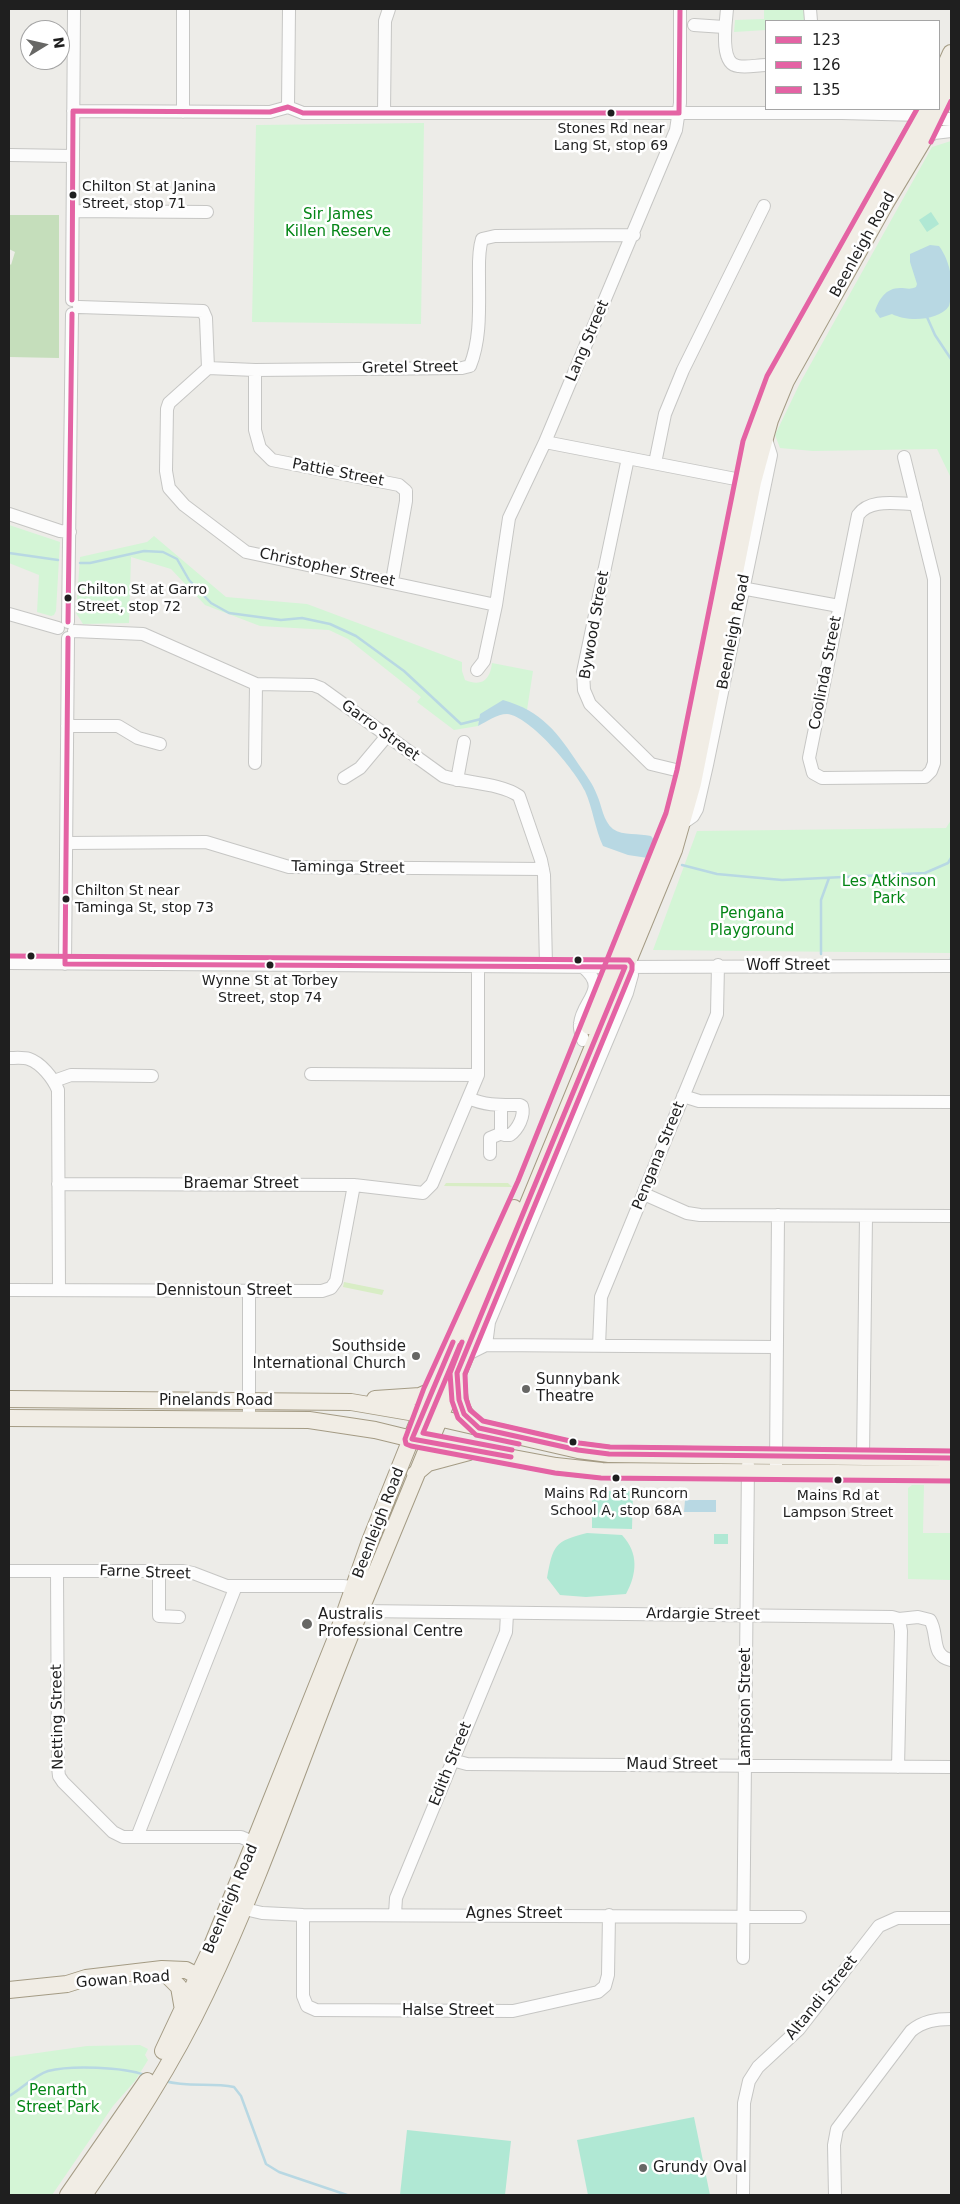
<!DOCTYPE html>
<style>
body{margin:0}
#map{position:relative;width:960px;height:2204px;overflow:hidden;background:#edece8;font-family:"DejaVu Sans",sans-serif}
canvas{display:block}
.frame{position:absolute;inset:0;border:10px solid #1f1f1f;pointer-events:none}
.legend{position:absolute;left:765px;top:20px;width:175px;height:90px;box-sizing:border-box;background:#fff;border:1px solid #a5a5a5;margin:0;padding:6px 9px;list-style:none;font-size:15px;color:#1f1f1f}
.legend li{display:flex;align-items:center;gap:10px;height:25px}
.legend b{width:25px;border:1px solid #a5a5a5}
.north{position:absolute;left:20px;top:20px;width:50px;height:50px;box-sizing:border-box;background:#fff;border:1px solid #a5a5a5;border-radius:50%;rotate:81deg;font-size:14px;font-weight:700;line-height:20px;text-align:center;color:#1f1f1f}
.north::after{content:'';display:block;margin:auto;width:18px;height:22px;background:#676765;clip-path:polygon(50% 0,100% 100%,50% 72%,0 100%)}
</style>
<div id="map">
<canvas width="960" height="2204"></canvas>
<div class="frame"></div>
<ul class="legend">
<li><b style="height:6px;background:#e463a4"></b>123</li>
<li><b style="height:6px;background:#e463a4"></b>126</li>
<li><b style="height:6px;background:#e463a4"></b>135</li>
</ul>
<div class="north">N</div>
</div>
<script>
const ctx = document.querySelector('canvas').getContext('2d');
ctx.lineJoin = 'round';
function paint(path, color) {
  ctx.fillStyle = color;
  ctx.fill(path, 'evenodd');
}
function stroke(path, color, width, dash) {
  ctx.strokeStyle = color;
  ctx.lineWidth = width;
  ctx.lineCap = dash ? 'butt' : 'round';
  ctx.setLineDash(dash || []);
  ctx.stroke(path);
}
function drawText(font, color, halo, rows, align = 'center') {
  ctx.font = font + ' "DejaVu Sans",sans-serif';
  ctx.lineWidth = 5;
  ctx.setLineDash([]);
  ctx.textBaseline = 'middle';
  ctx.strokeStyle = halo;
  ctx.fillStyle = color;
  for (const [text, x, y, turn = 0] of rows) {
    ctx.save();
    ctx.translate(x, y);
    ctx.rotate((+turn || 0) * Math.PI / 180);
    ctx.textAlign = isNaN(turn) ? turn : align;
    if (halo) ctx.strokeText(text, 0, 0);
    ctx.fillText(text, 0, 0);
    ctx.restore();
  }
}
paint(new Path2D(`
 M446,1183H508L512,1187L444,1186Z
 M344,1282L384,1290L382,1295L343,1287Z`), '#d8edc5');
paint(new Path2D(`
 M9,215H59V358L9,357V263L11,265L15,252L9,249Z`), '#c5debb');
paint(new Path2D(`
 M764,9H807V21H766V30L734,32L735,20L764,19Z
 M424,123L421,324L252,322L256,125Z
 M951,141V478L937,449L813,451L780,448L775,435L800,383L932,147Z
 M9,525L60,542L56,611L54,615L51,616L37,612L39,575L9,563Z
 M154,536L226,597L307,604L462,662V671L465,680C482,687 490,680 492,663L533,671L527,710L520,706L480,714L478,726L454,730L417,702L421,697L348,639L329,630L260,626L205,605L171,569L131,557L129,623L83,624L76,613L80,557L147,542Z
 M951,820V953L653,950L697,831L946,828Z
 M912,1485H924L923,1533H951V1580L908,1579V1488Z
 M140,2045L148,2049L145,2055L148,2060L135,2081L113,2106L52,2195H9V2057L87,2046Z`), '#d4f5d6');
paint(new Path2D(`
 M931,212L939,224L927,232L919,220Z
 M592,1491H633L632,1529L592,1528Z
 M587,1533L622,1535C639,1553 637,1574 626,1594L586,1597L560,1595L547,1578C553,1546 554,1541 587,1533Z
 M714,1534H728V1544H714Z
 M694,2117L710,2195H588L577,2140Z
 M407,2130L511,2141L505,2195H400Z`), '#b0e8d4');
paint(new Path2D(`
 M930,245L939,246C951,262 955,287 949,306C939,321 907,322 892,314L880,318L875,311C879,299 886,288 900,288C906,288 910,290 916,287L917,284L910,262V254Z
 M503,700C542,711 558,733 579,765C586,775 593,784 597,795C602,806 603,821 613,829C623,836 639,833 651,836L654,840L648,858L628,855L603,846C595,829 593,809 585,791C575,770 530,716 507,714C497,714 486,722 478,726L480,714Z
 M685,1500H716V1512H684Z`), '#b8d8e3');
stroke(new Path2D(`
 M927,317L935,335L951,359
 M9,553L58,560
 M80,563H90L144,551L163,552L177,559L189,580L211,603L229,613L281,620L302,618L330,624L356,636L404,671L461,724L481,719
 M682,865L717,874L782,880L925,873L948,863L951,858
 M821,954V900L829,878
 M951,959V958
 M165,2081C188,2088 210,2082 234,2087L241,2096L266,2164L279,2172L347,2195
 M9,2096C21,2089 35,2075 48,2071C71,2065 123,2067 145,2075`), '#b8d8e3', 2.5);
const minor = new Path2D(`
 M727,9C726,22 719,64 738,66C747,68 757,65 766,65
 M810,9L811,21
 M694,25L724,27
 M288,107L289,9
 M73,111L270,112L288,107L303,113H842L922,115L936,119H951
 M183,112V9
 M384,113L385,21L389,9
 M926,138L934,133L951,131
 M9,155L73,156
 M73,211L207,212
 M72,300L74,9
 M79,307L203,311L206,318L208,368L169,403L167,409L166,471L169,488L184,505L246,552L496,605
 M208,368L255,370L462,368L470,366C481,339 479,307 479,278C479,264 478,252 482,239L495,236L634,235
 M255,370V430L260,448L272,460L399,485L406,491V501L392,581
 M545,442L751,482
 M904,457L934,579V763L931,771L925,777L822,778L813,773L809,758L858,515C870,498 897,504 916,504
 M628,458L583,672L584,690L590,704L651,764L684,772
 M655,463L665,414L683,370L764,206
 M9,514L60,531L70,532
 M736,587L839,606
 M9,614L58,628
 M68,622L72,314
 M74,631L143,634L256,684L313,685L321,688L443,776C465,783 501,783 519,796L541,860L544,875L546,966
 M477,670L484,661L496,605L509,518L545,442L676,130L680,103V9
 M67,726H118L138,738L160,744
 M255,763L256,684
 M344,778L360,768L386,737
 M457,780L464,742
 M683,823L693,816L697,809L707,765L771,455L765,436
 M67,843L206,842L289,867L543,869
 M9,963L612,967L951,966
 M65,964L68,638
 M583,1040C582,1036 579,1029 580,1024C582,1000 610,990 583,967
 M9,1058C15,1058 23,1057 29,1059C41,1063 53,1078 58,1090L59,1290
 M311,1074L478,1075
 M54,1081L71,1075L152,1076
 M683,1096L699,1101L951,1102
 M469,1098C485,1106 502,1105 520,1105L522,1106C525,1116 518,1129 510,1135H504L501,1131V1105
 M490,1154V1138L502,1133
 M58,1184L354,1185L423,1193L432,1184L478,1075V966
 M644,1194L687,1213L700,1215L951,1216
 M9,1290L322,1291L331,1288L336,1281L354,1185
 M249,1290V1419
 M486,1345L489,1322L627,993L632,975L631,959
 M599,1346L601,1297L717,1014L718,965
 M464,1356L486,1345L776,1347
 M863,1457L866,1216
 M776,1465L778,1215
 M9,1571H183L193,1573L227,1586H343L361,1588
 M57,1571L58,1767L59,1776L63,1782L113,1832L123,1837H241L262,1846
 M159,1571V1616L179,1617
 M359,1611L892,1617L899,1619L901,1631L898,1767
 M899,1619L918,1617L930,1620C939,1634 930,1656 951,1660
 M452,1760L467,1764L951,1767
 M137,1837L236,1586
 M236,1907L262,1913L303,1915L800,1917
 M395,1914L396,1898L506,1632L507,1614
 M303,1915V1996L307,2006L316,2010L513,2011L598,1992L605,1986L608,1975L609,1915
 M743,1958L748,1465
 M743,2195L744,2103L749,2081L758,2067L799,2029L879,1926L897,1918H951
 M835,2195L834,2145L837,2129L911,2031C923,2021 936,2019 951,2019`);
const major = new Path2D(`
 M939,80L951,53
 M589,1026L662,845L673,815L684,772L750,444L774,380L925,109
 M457,1376C461,1402 456,1407 477,1427
 M9,1399L351,1402L421,1414L578,1450L609,1454L951,1458
 M375,1399L420,1396L431,1391
 M9,1418L309,1420L375,1430L412,1439L556,1466L602,1471L951,1474
 M415,1474L428,1463L469,1452
 M168,1976L179,1987L183,2010
 M9,1990L67,1984L86,1978L162,1969L186,1970L207,1981
 M163,2051L208,1955L254,1843L336,1638L370,1541L421,1414L514,1208
 M68,2195L147,2081
 M84,2195C129,2130 172,2065 206,1993C266,1868 308,1736 361,1609C464,1356 569,1103 674,850L693,783L753,482L770,420L786,381L885,204L936,119L951,82`);
stroke(minor, '#c6c6c4', 14);
stroke(major, '#a49b84', 18);
stroke(minor, '#fcfcfc', 12);
stroke(major, '#f1ede5', 16);
stroke(new Path2D(`
 M73,111L270,112L288,107L303,113H679
 M679,113L680,9
 M72,300L73,111
 M68,622L72,314
 M65,964L625,967L457,1373L459,1400L464,1414L479,1428L578,1450L609,1454L951,1458
 M65,964L68,638
 M453,1342L412,1439L511,1457`), '#e463a4', 5);
stroke(new Path2D(`
 M917,109L767,376L743,441L677,770L666,813L518,1181L424,1388L405,1439L406,1444L411,1446L555,1473L601,1478L951,1481
 M931,142L951,101
 M462,1342L450,1373L452,1401L458,1418L476,1435L519,1444`), '#e463a4', 5);
stroke(new Path2D(`
 M9,956L629,960L632,964V970L465,1374L466,1398L470,1410L483,1421L579,1443L610,1447L951,1451
 M460,1345L423,1433L512,1450`), '#e463a4', 5);
for (const [x, y, r, color] of [
 [611,113,4.5,"#1f1f1f"],
 [73,195,4.5,"#1f1f1f"],
 [68,598,4.5,"#1f1f1f"],
 [66,899,4.5,"#1f1f1f"],
 [31,956,4.5,"#1f1f1f"],
 [578,960,4.5,"#1f1f1f"],
 [270,965,4.5,"#1f1f1f"],
 [416,1356,5,"#676765"],
 [526,1389,5,"#676765"],
 [573,1442,4.5,"#1f1f1f"],
 [616,1478,4.5,"#1f1f1f"],
 [838,1480,4.5,"#1f1f1f"],
 [307,1624,6,"#676765"],
 [643,2168,5,"#676765"]
]) {
  const dot = new Path2D();
  dot.arc(x, y, r, 0, 2 * Math.PI);
  ctx.fillStyle = color;
  ctx.fill(dot);
  stroke(dot, '#fff', 2);
}
drawText('14px', '#1f1f1f', '#fff', [
 ["Stones Rd near",611,129],
 ["Lang St, stop 69",611,146],
 ["Chilton St at Janina",82,187,"left"],
 ["Street, stop 71",82,204,"left"],
 ["Chilton St at Garro",77,590,"left"],
 ["Street, stop 72",77,607,"left"],
 ["Chilton St near",75,891,"left"],
 ["Taminga St, stop 73",75,908,"left"],
 ["Wynne St at Torbey",270,981],
 ["Street, stop 74",270,998],
 ["Mains Rd at Runcorn",616,1494],
 ["School A, stop 68A",616,1511],
 ["Mains Rd at",838,1496],
 ["Lampson Street",838,1513]
]);
drawText('15px', '#058617', '#fff', [
 ["Sir James",338,215],
 ["Killen Reserve",338,232],
 ["Les Atkinson",889,882],
 ["Park",889,899],
 ["Pengana",752,914],
 ["Playground",752,931],
 ["Penarth",58,2091],
 ["Street Park",58,2108]
]);
drawText('15px', '#1f1f1f', '#fff', [
 ["Beenleigh Road",863,245,-61],
 ["Lang Street",588,341,-67],
 ["Gretel Street",410,368,-1],
 ["Pattie Street",338,473,11],
 ["Christopher Street",327,568,12],
 ["Bywood Street",595,625,-80],
 ["Beenleigh Road",734,632,-79],
 ["Coolinda Street",826,673,-79],
 ["Garro Street",380,731,36],
 ["Taminga Street",348,868,1],
 ["Woff Street",788,966],
 ["Pengana Street",659,1156,-68],
 ["Braemar Street",241,1184],
 ["Dennistoun Street",224,1291],
 ["Pinelands Road",216,1401],
 ["Beenleigh Road",379,1523,-69],
 ["Farne Street",145,1573,2],
 ["Ardargie Street",703,1615,1],
 ["Lampson Street",746,1707,-90],
 ["Netting Street",58,1717,-91],
 ["Edith Street",451,1764,-68],
 ["Maud Street",672,1765],
 ["Beenleigh Road",231,1899,-67],
 ["Agnes Street",514,1914],
 ["Gowan Road",123,1980,-4],
 ["Altandi Street",822,1998,-51],
 ["Halse Street",448,2011]
]);
drawText('15px', '#1f1f1f', '#fff', [
 ["Southside",406,1347,"right"],
 ["International Church",406,1364,"right"],
 ["Sunnybank",536,1380],
 ["Theatre",536,1397],
 ["Australis",318,1615],
 ["Professional Centre",318,1632],
 ["Grundy Oval",653,2168]
], 'left');
</script>
